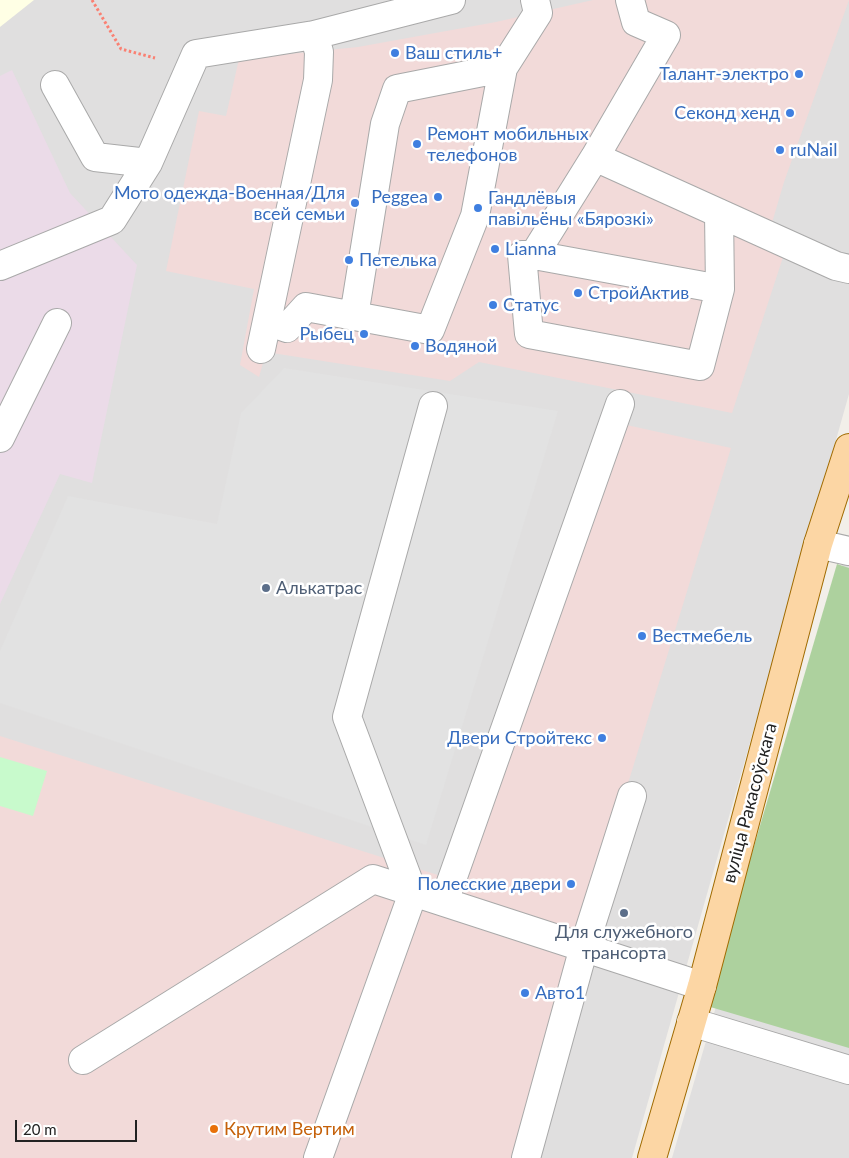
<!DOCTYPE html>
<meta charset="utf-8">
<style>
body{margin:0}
#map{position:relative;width:849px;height:1158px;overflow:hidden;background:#f2efe9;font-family:Lato,sans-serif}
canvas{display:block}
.scale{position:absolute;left:15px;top:1120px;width:122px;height:22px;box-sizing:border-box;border:2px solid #222;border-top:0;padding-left:6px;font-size:15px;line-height:18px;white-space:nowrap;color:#222;-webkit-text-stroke:4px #fff;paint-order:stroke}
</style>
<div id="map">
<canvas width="849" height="1158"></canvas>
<div class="scale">20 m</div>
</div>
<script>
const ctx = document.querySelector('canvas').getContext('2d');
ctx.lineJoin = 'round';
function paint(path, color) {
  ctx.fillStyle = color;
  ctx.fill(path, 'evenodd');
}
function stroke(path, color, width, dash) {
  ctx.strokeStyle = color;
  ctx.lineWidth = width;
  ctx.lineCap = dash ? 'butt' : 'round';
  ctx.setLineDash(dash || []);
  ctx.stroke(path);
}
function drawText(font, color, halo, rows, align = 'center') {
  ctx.font = font + ' Lato,sans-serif';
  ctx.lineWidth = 5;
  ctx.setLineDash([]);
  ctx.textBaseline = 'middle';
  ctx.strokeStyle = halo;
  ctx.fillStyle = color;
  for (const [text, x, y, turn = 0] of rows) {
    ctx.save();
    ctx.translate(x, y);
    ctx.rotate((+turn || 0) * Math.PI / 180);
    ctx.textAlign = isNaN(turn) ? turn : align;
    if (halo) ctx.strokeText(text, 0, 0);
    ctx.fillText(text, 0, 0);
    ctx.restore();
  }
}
paint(new Path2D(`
 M0,0H849V394L632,1158H0Z
 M849,541V1158H672L713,1017Z`), '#e0dfdf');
paint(new Path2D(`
 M593,0H849L784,182L769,233L787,245L732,413L479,362L450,381L266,352L259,377L240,365L254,289L166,271L199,111L226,116L239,59L358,47L496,22Z
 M604,420L731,448L513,1158H0V736L463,883Z`), '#f2dad9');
paint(new Path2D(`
 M12,70L70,193L137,265L92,483L60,474L0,604V76Z`), '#ebdbe8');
paint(new Path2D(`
 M0,0H34L0,27Z`), '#ffffe5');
paint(new Path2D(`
 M837,564L849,568V1048L707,1006Z`), '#add19e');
paint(new Path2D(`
 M0,757L47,771L33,816L0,806Z`), '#c8facc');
paint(new Path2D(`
 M284,368L558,411L426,845L0,703V651L68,496L217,524L241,413Z`), '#e2e2e2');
const minor = new Path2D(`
 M630,0L636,22L666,35L595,157L534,255H522L529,334L700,366L720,289L719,213
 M55,85L95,157L148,163
 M595,157L836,266L849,269
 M534,255L720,289
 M0,266L112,220L148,163L196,54L314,35L451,0
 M354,316L385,124L397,89L503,68
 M267,321L287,328L306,307L430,330L475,216L503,68L538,13L535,0
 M261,349L318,80L319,52L314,35
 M0,438L57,323
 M818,544L849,551
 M444,902L620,404
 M691,1022L849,1070
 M83,1060L373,879L702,986
 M318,1158L413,893L347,717L433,406
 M526,1158L584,947L632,796`);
const major = new Path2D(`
 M652,1158L702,986L818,544L849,448`);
stroke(minor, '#a9a9a9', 30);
stroke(major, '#a06b00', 30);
stroke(new Path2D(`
 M92,0L121,49L155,58`), '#fa8072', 3, [2.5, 2.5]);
stroke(minor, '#fff', 28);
stroke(major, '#fcd6a4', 28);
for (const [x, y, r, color] of [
 [395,53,5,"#3f7fe0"],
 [799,74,5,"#3f7fe0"],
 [790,113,5,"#3f7fe0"],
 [417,144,5,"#3f7fe0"],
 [780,150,5,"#3f7fe0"],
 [438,197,5,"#3f7fe0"],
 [355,203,5,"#3f7fe0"],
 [478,208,5,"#3f7fe0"],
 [495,249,5,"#3f7fe0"],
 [349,260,5,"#3f7fe0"],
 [578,293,5,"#3f7fe0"],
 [493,305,5,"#3f7fe0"],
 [364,334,5,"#3f7fe0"],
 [415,346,5,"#3f7fe0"],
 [266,588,5,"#5c6f8a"],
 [642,636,5,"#3f7fe0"],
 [602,738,5,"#3f7fe0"],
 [571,884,5,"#3f7fe0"],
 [624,913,5,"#5c6f8a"],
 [525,993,5,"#3f7fe0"],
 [214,1129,5,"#e8710a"]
]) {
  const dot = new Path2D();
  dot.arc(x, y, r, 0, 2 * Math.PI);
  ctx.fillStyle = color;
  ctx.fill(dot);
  stroke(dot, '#fff', 2);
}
drawText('18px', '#366cbe', '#fff', [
 ["Ваш стиль+",405,53],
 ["Талант-электро",789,74,"right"],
 ["Секонд хенд",780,113,"right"],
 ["Ремонт мобильных",427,134],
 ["телефонов",427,155],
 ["ruNail",790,150],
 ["Мото одежда-Военная/Для",345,193,"right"],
 ["всей семьи",345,214,"right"],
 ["Peggea",428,197,"right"],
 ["Гандлёвыя",488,198],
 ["павільёны «Бярозкі»",488,219],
 ["Lianna",505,249],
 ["Петелька",359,260],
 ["СтройАктив",588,293],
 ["Статус",503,305],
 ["Рыбец",354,334,"right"],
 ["Водяной",425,346],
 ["Вестмебель",652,636],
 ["Двери Стройтекс",592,738,"right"],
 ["Полесские двери",561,884,"right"],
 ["Авто1",535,993]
], 'left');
drawText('18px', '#4e5e75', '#fff', [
 ["Алькатрас",276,588],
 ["Для служебного",624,932,"center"],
 ["трансорта",624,953,"center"]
], 'left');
drawText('18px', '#222', '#fff', [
 ["вуліца Ракасоўскага",750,803,-75]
]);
drawText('18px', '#c56008', '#fff', [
 ["Крутим Вертим",224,1129]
], 'left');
</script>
